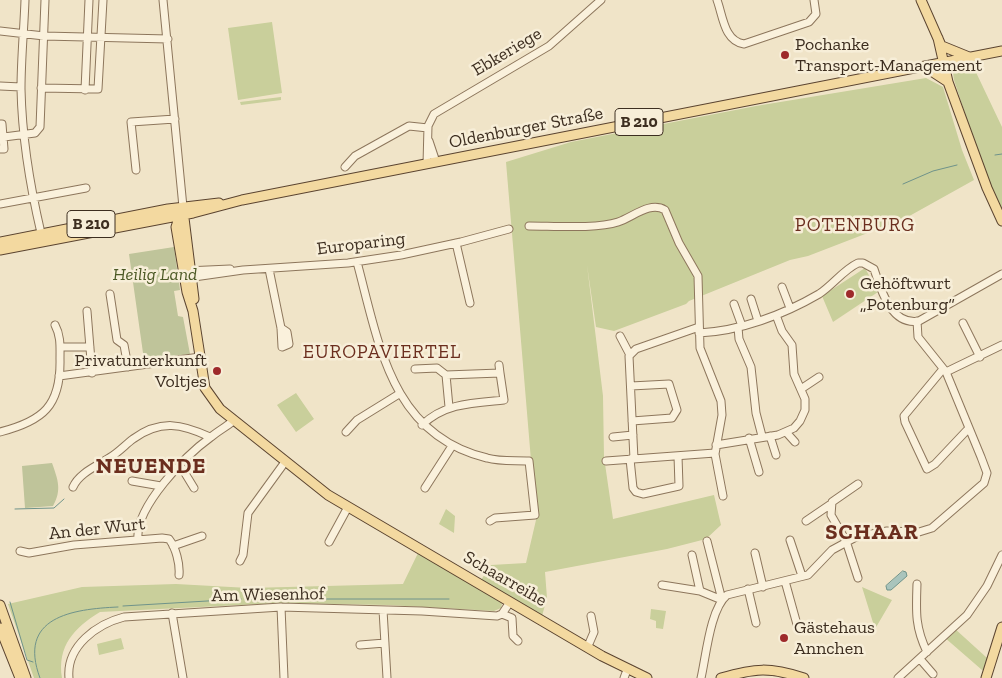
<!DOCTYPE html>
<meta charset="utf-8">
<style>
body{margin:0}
canvas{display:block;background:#f0e4c8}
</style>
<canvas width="1002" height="678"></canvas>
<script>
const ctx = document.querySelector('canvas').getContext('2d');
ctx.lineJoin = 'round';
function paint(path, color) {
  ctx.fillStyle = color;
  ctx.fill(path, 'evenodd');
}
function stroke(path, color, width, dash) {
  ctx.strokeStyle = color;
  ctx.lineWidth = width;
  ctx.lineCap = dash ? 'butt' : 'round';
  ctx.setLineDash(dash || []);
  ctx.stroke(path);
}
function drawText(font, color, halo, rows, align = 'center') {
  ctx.font = font + ' "Zilla Slab",serif';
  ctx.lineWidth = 5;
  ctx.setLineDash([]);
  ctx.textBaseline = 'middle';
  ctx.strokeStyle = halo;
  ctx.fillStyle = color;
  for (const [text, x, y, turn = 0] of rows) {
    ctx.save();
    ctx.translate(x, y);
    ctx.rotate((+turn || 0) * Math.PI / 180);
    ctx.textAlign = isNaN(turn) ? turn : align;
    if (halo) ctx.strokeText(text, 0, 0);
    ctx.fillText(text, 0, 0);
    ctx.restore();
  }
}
paint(new Path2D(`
 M272,22L282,93L238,100L228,28Z
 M973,66L1002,127V213L988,184L954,80L953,72Z
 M926,78L943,87L962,150L974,180L904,219L808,256L790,260L689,301L686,304L614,331L596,327L587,265L603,396L604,457L613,519L714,495L721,525L706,539L667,549L545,572L547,598L542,616L481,580L491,565L526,563L536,520L506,162L571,142L756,106Z
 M281,97V100L241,105L240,102Z
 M865,268L878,292L833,322L822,296Z
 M296,393L314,419L296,432L277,405Z
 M446,509L455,516L454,533L439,524Z
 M418,553L500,599L502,604L501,608L494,611L388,605L280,603L100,612C74,628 57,646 62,678H34L8,604L82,587L176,584L249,588L403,584Z
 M862,587L892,600L875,629Z
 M651,609L666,611L663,629L656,628V621L650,619Z
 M954,628L986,657L992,659L988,671L982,670L944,637Z
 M121,638L124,649L99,655L97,644Z`), '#c9cf9b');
paint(new Path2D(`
 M174,247L180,290L174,291L178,316L183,317L190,354L144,360L129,254Z
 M52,463C58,480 62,490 53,506L25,508L22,466Z`), '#bfc49a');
const water = new Path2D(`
 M903,571L906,572L907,576L891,590H887L886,586Z`);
paint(water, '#a9c4bc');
stroke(water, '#6f938a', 1);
stroke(new Path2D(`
 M995,155L1002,154
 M903,184L933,171L957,165
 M15,509L54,508L64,499
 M246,599H449
 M10,602L27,660L33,662
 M123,606L241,599
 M40,678C17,617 72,609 118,607`), '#6f938a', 1);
const minor = new Path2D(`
 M25,0C24,29 21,59 21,89C22,137 30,186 41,233
 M163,0L183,207
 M717,0C723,16 724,41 744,44L809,22L816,14L814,0
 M0,31L44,36L168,39
 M0,86L21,87
 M41,88L98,89L103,0
 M85,90L89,0
 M0,124H2L4,149H0
 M4,137L35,133L40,127L45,0
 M429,141L436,162
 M427,164L428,126L434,114L549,46L601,0
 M345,167L355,156L409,126L428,128
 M136,170L131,122L175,119
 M0,204L86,188
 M529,226C554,226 597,229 618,222C633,217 650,201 665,210L679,243L698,276L700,348L721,401L722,415L715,454L723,496
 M456,243L470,303
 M357,262C379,344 391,435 487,458C501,462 516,460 529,461L535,515L495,518L490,521
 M269,269L281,328L282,347L289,344L287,332L281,328
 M186,271L230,269
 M187,278L243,270L348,263L401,255L461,242L509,229
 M782,287L790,308
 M110,294L117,340L124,345L128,367
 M751,299L758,321
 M734,304L742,326
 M87,311L92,373
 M963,323L980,357
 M738,327L739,339L751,367L756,413L762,436
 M699,333C740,331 783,315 819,294C833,285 843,270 858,263H863L874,269C881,290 891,326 919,321L1002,274
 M620,336L630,355
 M60,347H90
 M499,365L500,373
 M415,369L437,368L446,375
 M943,369L904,416L905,422L927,469L935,464L969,428
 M946,372L1002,345
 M59,376L200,357
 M631,386L669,384L677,410L672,418L632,421
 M801,389L819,377
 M422,425C445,403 473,403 504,400L500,373L446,375L449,407
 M0,432C43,421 61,406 60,359C60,347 61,336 55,325
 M346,432L357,420L399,394
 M786,432L795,442
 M770,436L776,455
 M613,437L633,435
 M749,438L759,472
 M716,445L778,435L794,428L800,421L805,410V399L794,374L792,345L782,331L776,315
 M630,459L633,488L636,492L643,494L679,486L678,456
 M634,459L629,356L636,349L699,327
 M606,461L715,453
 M180,465L194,488
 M132,481L161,486
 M73,487C79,473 97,466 109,458C118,453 125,445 133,439C161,419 182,424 210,437
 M425,488L452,446
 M806,521L831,504
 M138,539C135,507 186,455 211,437C218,431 226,427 233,421
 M790,540L802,576
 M707,541L722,600
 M329,542L348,507
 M173,546L202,536
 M20,551L29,553L74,545L162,538L169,539C176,548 180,564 179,575
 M755,553L763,587
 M692,555L700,591
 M240,561L243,555L248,513L285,462
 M858,578L846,541L831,515L832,502L858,484
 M785,581L798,628
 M917,584C916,612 915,627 927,652
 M662,585L700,591L722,600
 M748,589L756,623
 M281,607L284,678
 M383,610L387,678
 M172,613L183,678
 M502,614L512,618L513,636L518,641
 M360,645L385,643
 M588,646L594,632L591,616
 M920,659L933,674
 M69,678C66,646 97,624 124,617L281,607L422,611L497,616L502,614L510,602
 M624,678L627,670
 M701,678C706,657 710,609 727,595L808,575L832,550L856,537L887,531L919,532L932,528L984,483L987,473L981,457L946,372L918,337L917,321
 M898,678L967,615L987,586L1002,555`);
const major = new Path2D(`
 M921,0L940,43
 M938,38L948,82L987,188L1002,221
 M942,46L969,57
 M925,67L948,82
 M183,207L176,227L187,292L193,311L205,388L220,409L328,495L602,656L647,678
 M183,210L194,299
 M0,242L168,209L219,203
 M0,250L193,213L242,200L1002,51
 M0,605L26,678
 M0,628L20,678
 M721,678C756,668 769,667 804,678
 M986,678L1002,627`);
stroke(minor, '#8d765c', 9);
stroke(major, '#5b4430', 11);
stroke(minor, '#faf1dc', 7);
stroke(major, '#f3d9a0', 9);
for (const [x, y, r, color] of [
 [785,55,5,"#9e2a2b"],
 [850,294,5,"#9e2a2b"],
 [217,371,5,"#9e2a2b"],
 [784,638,5,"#9e2a2b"]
]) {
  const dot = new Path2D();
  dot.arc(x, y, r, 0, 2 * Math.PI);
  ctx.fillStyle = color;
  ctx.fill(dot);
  stroke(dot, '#f7eed8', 2);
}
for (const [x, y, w] of [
 [639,122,48],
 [91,224,48]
]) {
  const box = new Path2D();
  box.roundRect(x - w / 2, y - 13.5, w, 27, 4);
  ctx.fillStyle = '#f7eed8';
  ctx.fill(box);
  stroke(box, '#3d2e20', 1);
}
drawText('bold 16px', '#3d2e20', null, [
 ["B 210",639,122],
 ["B 210",91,224]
]);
drawText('18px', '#3d2e20', '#f7eed8', [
 ["Pochanke",795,45],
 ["Transport-Management",795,66],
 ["Gehöftwurt",860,284],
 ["„Potenburg“",860,305],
 ["Privatunterkunft",207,361,"right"],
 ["Voltjes",207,382,"right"],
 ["Gästehaus",794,628],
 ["Annchen",794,649]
], 'left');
drawText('18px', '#3d2e20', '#f7eed8', [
 ["Ebkeriege",507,52,-31],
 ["Oldenburger Straße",526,128,-11],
 ["Europaring",361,244,-7],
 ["An der Wurt",97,529,-6],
 ["Schaarreihe",505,579,30],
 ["Am Wiesenhof",268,595,-1]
]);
drawText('italic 18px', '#4d5a26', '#f7eed8', [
 ["Heilig Land",155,275]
]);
ctx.letterSpacing = '1px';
drawText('19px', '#6b2e1e', '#f7eed8', [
 ["POTENBURG",855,226],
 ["EUROPAVIERTEL",382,353]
]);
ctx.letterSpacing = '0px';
ctx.letterSpacing = '1px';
drawText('bold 22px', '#6b2e1e', '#f7eed8', [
 ["NEUENDE",151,467],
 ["SCHAAR",872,533]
]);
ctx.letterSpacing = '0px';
</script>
